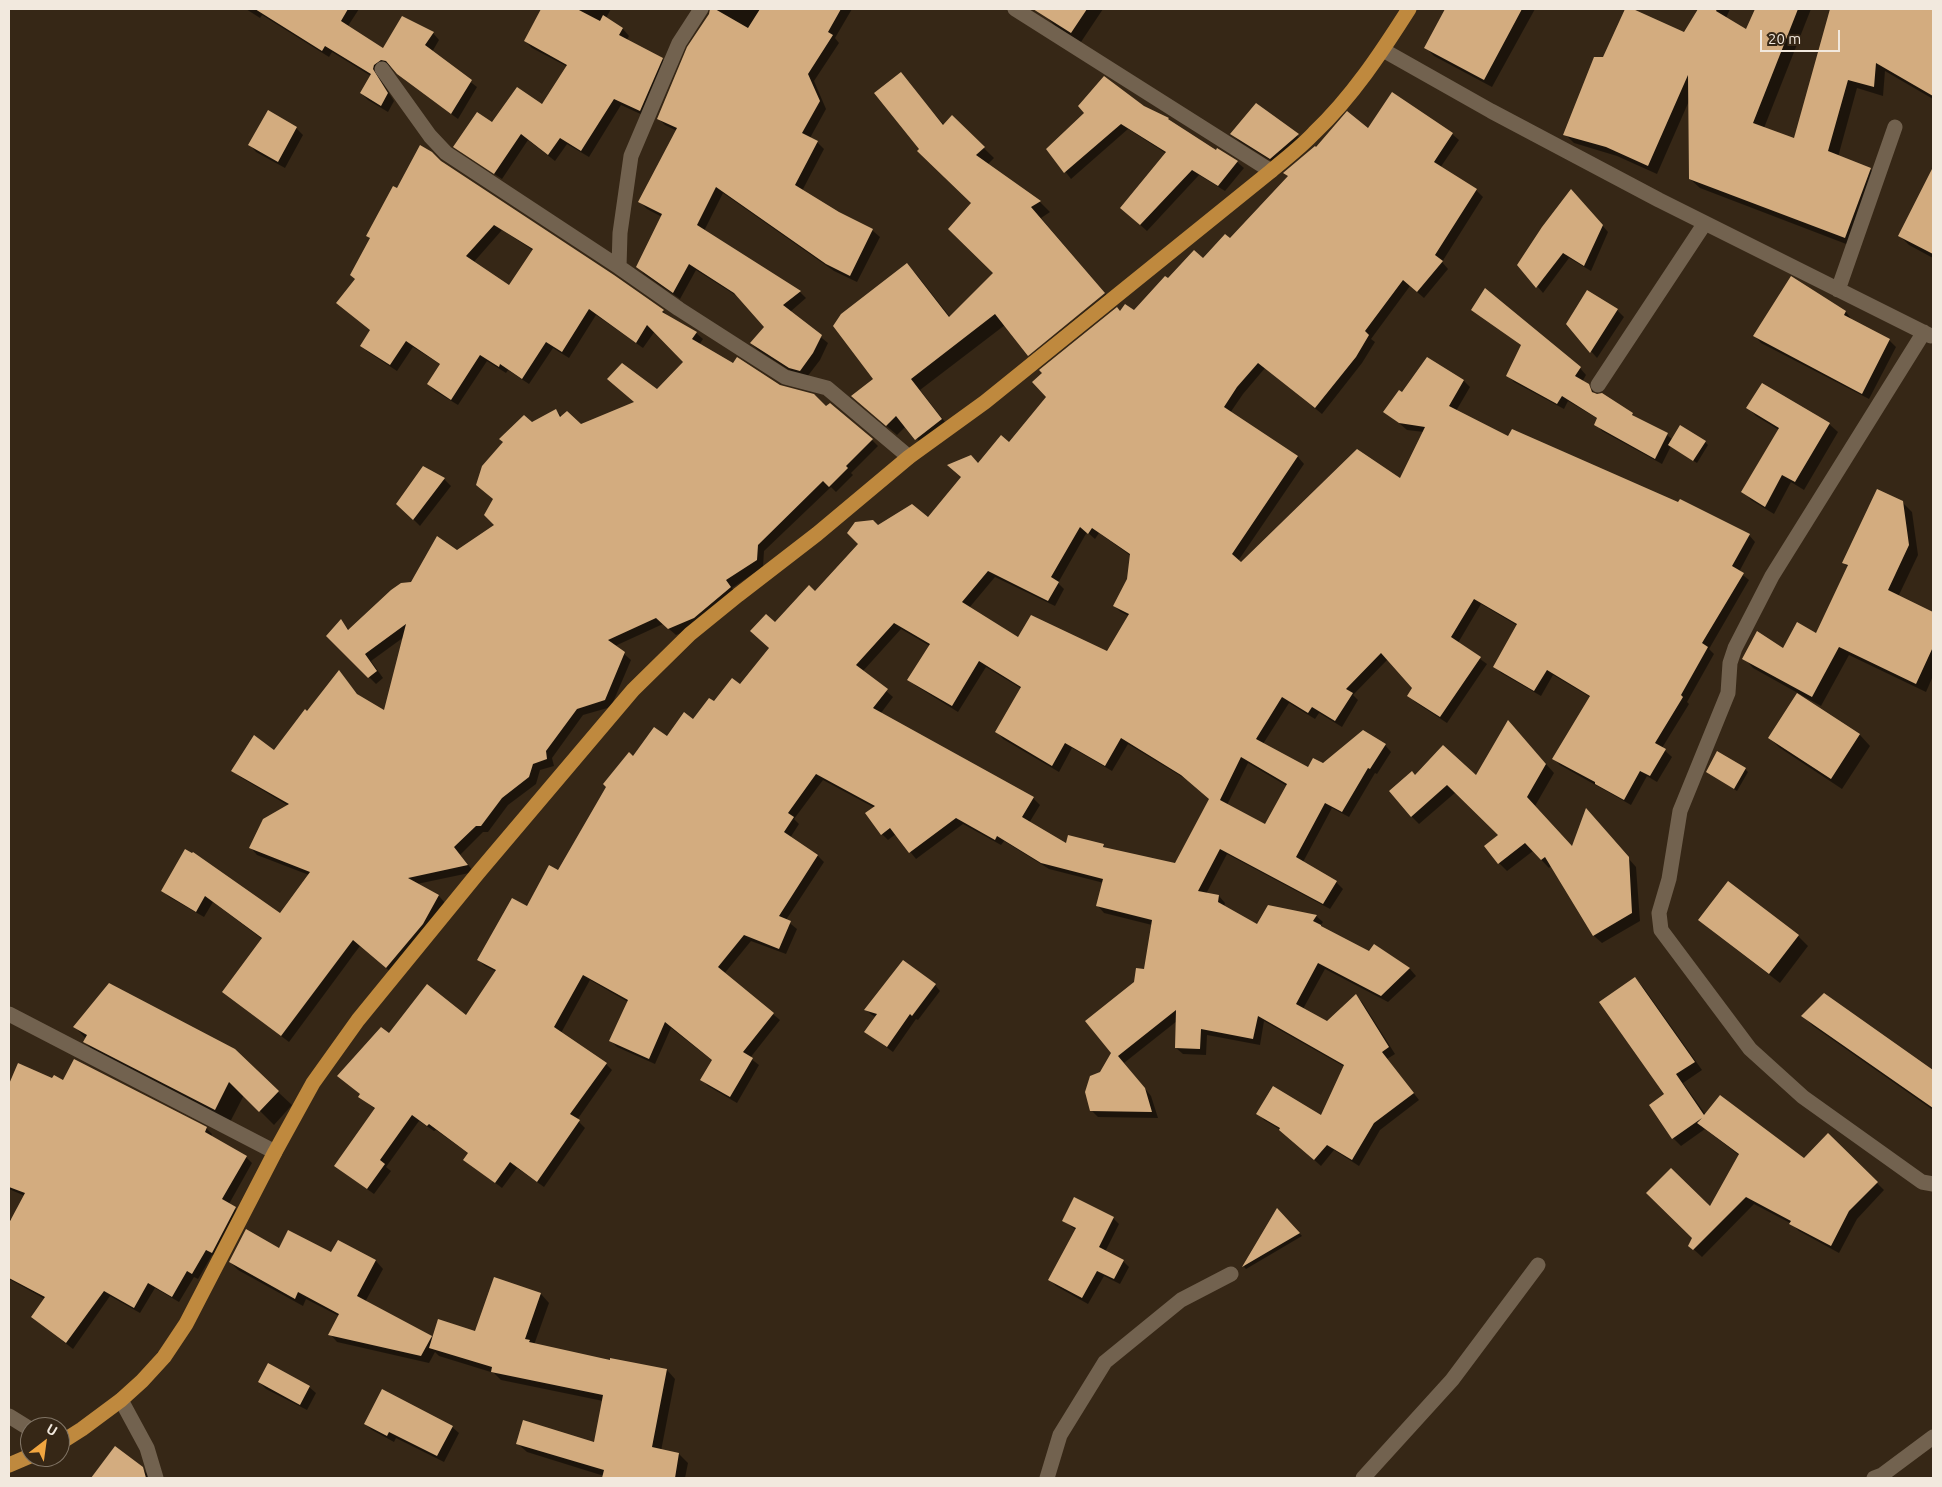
<!DOCTYPE html>
<style>
body{margin:0}
#map{position:relative;width:1942px;height:1487px;overflow:hidden;background:#362716;font-family:Ubuntu,sans-serif}
canvas{display:block}
.frame{position:absolute;inset:0;border:10px solid #f2e9de;pointer-events:none}
.north{position:absolute;left:20px;top:1417px;width:50px;height:50px;box-sizing:border-box;background:#362716;border:1px solid #817566;border-radius:50%;rotate:30deg;font-size:14px;font-weight:700;line-height:20px;text-align:center;color:#f2e9de}
.north::after{content:'';display:block;margin:auto;width:18px;height:22px;background:#f1a640;clip-path:polygon(50% 0,100% 100%,50% 72%,0 100%)}
.scale{position:absolute;left:1760px;top:30px;width:80px;height:22px;box-sizing:border-box;border:2px solid #f2e9de;border-top:0;padding-left:6px;font-size:15px;line-height:18px;white-space:nowrap;color:#f2e9de;-webkit-text-stroke:4px #362716;paint-order:stroke}
</style>
<div id="map">
<canvas width="1942" height="1487"></canvas>
<div class="frame"></div>
<div class="north">U</div>
<div class="scale">20 m</div>
</div>
<script>
const ctx = document.querySelector('canvas').getContext('2d');
ctx.lineJoin = 'round';
function paint(path, color) {
  ctx.fillStyle = color;
  ctx.fill(path, 'evenodd');
}
function stroke(path, color, width, dash) {
  ctx.strokeStyle = color;
  ctx.lineWidth = width;
  ctx.lineCap = dash ? 'butt' : 'round';
  ctx.setLineDash(dash || []);
  ctx.stroke(path);
}
paint(new Path2D(`
 M246,9H359L348,26L384,49L433,33L439,40L432,52L477,87L458,119L405,80L393,67L388,66L379,77L394,101L388,112L368,100L361,93L371,76L332,52L329,57L262,15L260,18Z
 M543,9H611L606,18L623,29L629,36L627,40L662,59L669,65L647,117L621,105L589,157L567,144L555,161L528,140L502,179L462,153L455,146L492,124L542,105L568,67L532,48L525,41Z
 M712,9H852L835,38L839,43L814,81L826,109L810,138L817,142L824,149L802,191L838,213L873,231L880,237L857,282L834,271L723,193L704,231L800,292L806,298L790,312L828,343L820,360L807,377L797,375L758,350L751,343L766,327L740,298L696,270L680,299L644,274L638,267L662,217L647,209L640,202L677,131L665,125L658,118Z
 M1050,9H1103L1081,42L1055,26L1046,16Z
 M1447,9H1535L1492,87L1434,56L1426,48Z
 M1626,9H1630L1684,33L1699,9H1730L1726,18L1746,31L1766,18L1769,9H1811L1764,128L1794,140L1831,9H1933V99L1885,71L1883,96L1857,88L1838,157L1870,169L1879,178L1854,247L1700,188L1690,179L1689,101L1657,174L1617,156L1574,143L1565,134L1603,59Z
 M900,74L944,125L952,117L994,158L987,165L1040,202L1050,212L1041,218L1104,292L1005,325L920,390L952,431L927,450L906,426L897,435L863,406L875,379L906,265L917,275L950,317L995,273L972,203L920,149Z
 M1256,104L1305,142L1278,165L1239,141L1232,134Z
 M1143,107L1168,119L1216,151L1217,150L1237,162L1244,168L1225,191L1199,175L1147,231L1128,214L1167,154L1128,129L1071,179L1048,149L1086,113Z
 M296,128L303,135L285,168L256,152L250,145Z
 M1368,130L1452,134L1459,140L1440,168L1476,190L1483,197L1442,262L1448,269L1424,298L1410,286L1371,339L1375,342L1362,363L1322,414L1265,368L1243,394L1230,413L1298,457L1304,464L1238,561L1241,564L1401,480L1424,432L1407,430L1385,411L1402,394L1427,359L1464,381L1470,387L1456,411L1509,438L1749,535L1755,542L1739,572L1749,580L1709,649L1714,654L1687,702L1689,704L1662,748L1672,757L1657,782L1647,776L1631,805L1560,765L1554,759L1590,697L1553,675L1541,696L1501,673L1495,667L1518,626L1481,604L1458,643L1487,664L1447,723L1415,702L1409,695L1414,688L1388,659L1353,695L1358,700L1342,727L1319,713L1315,719L1289,703L1263,744L1309,769L1385,745L1391,752L1377,774L1375,773L1349,817L1332,808L1303,862L1336,882L1343,889L1330,909L1227,854L1206,894L1219,896L1225,903L1224,907L1258,926L1316,916L1323,922L1320,926L1325,930L1370,953L1374,946L1410,969L1416,976L1388,1002L1325,969L1303,1009L1327,1023L1356,996L1362,1002L1395,1054L1387,1059L1419,1100L1380,1130L1359,1166L1334,1150L1321,1166L1281,1130L1264,1120L1258,1113L1321,1117L1345,1067L1264,1021L1260,1045L1207,1035L1206,1055L1183,1054L1176,1048L1177,1021L1124,1063L1151,1096L1158,1118L1098,1117L1091,1110L1100,1073L1112,1053L1135,983L1145,970L1152,925L1104,913L1098,906L1104,883L1049,869L1004,841L1001,845L963,824L916,859L896,834L888,840L882,834L875,808L823,780L794,819L799,824L790,838L818,856L824,862L786,920L797,929L786,954L751,941L724,974L780,1020L750,1058L759,1065L737,1103L708,1086L702,1080L713,1061L671,1028L655,1064L617,1047L611,1041L628,1002L590,980L561,1033L606,1064L612,1070L577,1120L585,1128L544,1187L517,1168L502,1188L465,1160L469,1154L436,1130L434,1131L419,1121L386,1167L391,1171L374,1194L343,1172L336,1166L375,1109L360,1097L361,1095L338,1076L389,1035L466,1017L497,972L485,966L478,960L559,872L633,758L693,721L714,703L740,686L770,648L776,624L816,593L878,526L929,519L978,464L1009,444L1120,312H1134L1168,280L1203,260L1230,240L1317,149ZM1087,532L1095,539L1099,533L1131,556L1128,579L1114,606L1121,612L1129,616L1108,653L1018,639L969,608L995,577L1055,606L1064,589L1058,583ZM901,629L930,646L909,680L916,686L958,712L986,667L1022,689L997,732L1003,739L1059,772L1072,748L1112,771L1128,744L1189,781L1210,799L1176,865L1107,849L1103,846L1066,845L1029,823L1040,805L1033,798L881,713L893,697L863,671ZM1248,763L1287,786L1266,826L1227,805Z
 M440,162L663,311L669,317L696,333L703,339L699,345L733,364L826,408L872,440L878,446L851,473L853,475L836,492L831,487L764,551L763,567L732,588L737,594L701,625L676,635L663,624L615,646L631,660L611,707L583,715L552,758L554,766L540,770L536,784L508,805L488,832H483L460,855L474,872L417,884L439,896L445,903L393,974L360,946L289,1042L223,992L262,939L213,902L204,917L169,897L162,890L186,851L280,915L309,875L257,855L251,848L289,806L240,777L233,771L274,752L307,713L345,679L360,697L384,712L404,637L371,661L383,678L376,684L328,636L341,621L349,630L411,583L496,525L494,500L484,491L532,424L556,410L562,417L581,426L635,403L608,379L657,391L685,362L655,331L643,348L596,315L569,358L553,348L529,384L508,370L506,373L487,361L458,405L435,391L428,384L441,365L413,347L397,371L368,352L361,346L371,330L357,279L371,239L367,236L398,190ZM502,230L534,251L510,287L473,263Z
 M1931,174L1933,175V258L1909,245L1900,236Z
 M1577,196L1608,232L1591,271L1569,258L1543,293L1519,265Z
 M1791,278L1846,312L1852,320L1889,340L1896,347L1869,399L1761,343L1755,336Z
 M1106,294L1114,304L1039,365L1030,356Z
 M1473,309L1580,368L1586,375L1582,382L1588,385L1596,396L1632,414L1638,420L1667,435L1673,440L1681,427L1705,442L1708,445L1697,463L1671,446L1662,464L1602,431L1596,424L1598,419L1568,401L1564,409L1514,382L1508,376L1522,346Z
 M1617,310L1624,317L1597,358L1567,324Z
 M1748,408L1829,424L1838,432L1804,490L1791,482L1774,514L1751,500L1743,491L1779,430L1756,416Z
 M444,479L451,486L420,526L398,504Z
 M1902,502L1912,512L1918,555L1898,597L1933,614V676L1926,692L1849,655L1821,706L1753,668L1744,658L1783,650L1817,634L1848,567L1843,562Z
 M1797,695L1860,735L1870,746L1842,789L1780,748L1769,738Z
 M1516,730L1554,773L1535,806L1572,848L1593,818L1636,867L1640,921L1602,943L1594,936L1551,866L1549,868L1533,851L1507,871L1499,863L1486,846L1500,835L1456,792L1419,824L1411,816L1416,777H1477Z
 M1745,769L1748,772L1737,791L1707,772Z
 M1700,920L1798,936L1808,946L1780,983L1711,930Z
 M1635,979L1643,987L1702,1070L1683,1083L1706,1115L1804,1159L1828,1135L1884,1190L1857,1219L1839,1253L1799,1231L1792,1224L1754,1204L1702,1257L1690,1246L1740,1156L1705,1129L1681,1146L1673,1138L1666,1094Z
 M935,985L940,991L918,1020L916,1019L893,1052L866,1032L876,1017L872,1015L866,1010Z
 M1824,994L1933,1072V1110L1813,1026L1803,1016Z
 M75,1027L278,1092L292,1105L274,1125L244,1095L229,1124L99,1056L85,1042L86,1039Z
 M18,1065L52,1079L206,1128L212,1134L211,1137L246,1157L252,1163L229,1204L241,1214L219,1258L212,1255L198,1279L194,1277L179,1302L155,1288L140,1313L110,1296L73,1349L32,1317L45,1299L9,1279V1219L66,1214L9,1189V1087Z
 M1277,1210L1302,1236L1246,1269L1244,1267Z
 M1113,1218L1119,1224L1105,1252L1123,1261L1129,1267L1120,1284L1104,1276L1088,1304L1056,1286L1050,1280L1076,1230L1064,1221Z
 M338,1241L376,1261L383,1269L365,1302L433,1339L476,1332L495,1278L541,1294L549,1303L534,1345L610,1362L667,1370L675,1379L661,1451L679,1454L688,1463L685,1478H604V1476L527,1452L518,1444L595,1443L603,1401L501,1380L494,1373L439,1356L435,1352L429,1363L337,1342L330,1334L339,1316L306,1299L303,1306L238,1270L230,1262L279,1249L332,1253Z
 M259,1382L309,1387L316,1393L307,1410L266,1389Z
 M365,1424L452,1427L459,1433L444,1462L396,1438L394,1442L372,1430Z
 M115,1448L141,1467L151,1478H93Z`), '#0007');
paint(new Path2D(`
 M255,9H348L341,21L383,48L402,16L434,32L425,45L472,80L451,114L397,74L386,61L381,60L374,65L373,69L388,93L381,106L360,93L371,74L325,46L322,51Z
 M541,9H577L600,21L603,15L623,28L619,35L663,58L640,111L614,99L581,151L560,138L548,155L521,134L494,174L453,147L477,112L492,122L517,87L542,104L567,65L524,41Z
 M710,9H715L748,28L760,9H841L828,32L833,35L808,74L820,101L802,133L818,141L795,185L839,212L873,229L850,276L826,264L716,187L697,225L801,291L783,305L822,335L813,353L800,371L789,368L750,343L764,327L734,293L689,264L673,293L636,267L662,214L638,202L677,128L657,119L687,47L709,14Z
 M1033,9H1087L1071,33Z
 M1445,9H1522L1484,80L1424,48Z
 M1625,9H1633L1684,32L1698,9H1717L1716,11L1746,29L1755,9H1798L1753,123L1794,138L1830,9H1933V96L1876,63L1874,87L1848,80L1828,151L1871,168L1845,238L1689,179L1688,75L1648,166L1606,147L1563,135L1594,57H1603Z
 M901,72L943,125L952,115L985,147L976,155L1041,201L1031,207L1105,293L1028,356L995,314L911,379L942,419L915,440L896,416L886,426L851,396L873,379L833,326L841,314L907,263L949,317L993,273L948,229L971,203L917,151L919,149L874,93Z
 M1104,76L1144,106L1169,118L1168,119L1216,150L1217,148L1238,161L1218,186L1192,170L1140,225L1120,208L1166,152L1121,124L1064,173L1046,149L1084,113L1078,106Z
 M1392,92L1453,133L1434,162L1477,189L1435,255L1443,261L1417,292L1403,280L1365,331L1369,335L1356,357L1315,408L1258,363L1237,387L1224,407L1298,456L1232,554L1241,562L1357,449L1400,478L1425,427L1399,423L1383,412L1399,390L1402,392L1427,357L1464,380L1449,406L1508,436L1512,429L1678,502L1680,499L1750,534L1732,566L1744,573L1702,643L1708,647L1681,695L1683,697L1655,743L1666,749L1650,776L1640,771L1624,800L1595,784V782L1552,759L1590,696L1547,670L1534,691L1493,667L1517,624L1474,599L1451,637L1481,657L1440,717L1407,696L1412,688L1381,653L1346,689L1353,693L1335,721L1312,707L1308,713L1282,697L1256,739L1308,767L1313,758L1323,763L1363,730L1386,744L1370,769L1368,768L1342,812L1325,803L1296,857L1337,881L1323,904L1220,849L1198,891L1219,895L1218,902L1257,924L1268,905L1317,915L1313,921L1321,925V926L1369,951L1374,944L1410,968L1381,996L1318,963L1296,1004L1327,1021L1356,994L1389,1047L1382,1052L1414,1093L1374,1123L1352,1160L1327,1145L1314,1160L1279,1130L1280,1128L1256,1114L1273,1086L1321,1115L1344,1065L1258,1016L1253,1039L1201,1029L1200,1049L1175,1048L1176,1010L1118,1056L1145,1088L1152,1112L1090,1111L1085,1092L1090,1076L1100,1072L1111,1053L1085,1021L1134,982L1136,968L1144,969L1152,920L1096,906L1103,879L1041,863L997,836L995,840L956,818L909,853L890,828L881,835L865,813L875,806L816,774L788,813L794,817L784,832L818,855L779,916L791,921L779,949L744,935L718,967L774,1013L743,1052L753,1058L730,1097L700,1080L712,1060L665,1022L649,1059L609,1041L628,1000L583,975L554,1027L607,1063L570,1114L580,1120L537,1182L510,1162L495,1183L463,1160L468,1153L429,1124L427,1126L412,1115L380,1160L385,1164L367,1189L334,1166L375,1108L358,1097L360,1094L337,1076L381,1027L389,1033L427,984L466,1015L496,970L477,960L512,898L527,906L549,865L558,870L606,787L603,784L629,752L633,756L654,727L667,736L684,712L693,719L709,698L714,701L732,678L740,684L769,648L750,631L766,614L775,622L809,585L815,591L858,544L847,533L855,522L873,520L878,525L912,504L928,517L961,477L947,465L971,455L978,463L1001,435L1009,442L1046,397L1032,382L1042,373L1039,370L1117,307L1120,311L1125,304L1134,310L1165,276L1168,278L1194,250L1203,258L1225,234L1230,238L1288,176L1283,173L1315,146L1316,147L1347,111L1368,128ZM1080,527L1088,534L1092,528L1130,554L1127,579L1113,606L1129,614L1107,651L1031,615L1018,637L962,602L988,571L1048,601L1059,582L1051,577ZM894,623L930,644L907,680L952,706L979,661L1021,687L995,732L1052,766L1065,743L1105,766L1121,738L1181,775L1209,799L1175,863L1103,847L1104,844L1068,835L1066,843L1022,817L1034,797L873,708L888,689L856,665ZM1241,757L1287,784L1265,824L1220,800Z
 M1256,103L1299,134L1270,159L1230,134Z
 M268,110L297,127L278,162L248,145Z
 M420,145L432,152L441,161L614,275L664,310L662,312L697,332L692,339L733,363L737,357L780,385L814,394L826,406L830,403L873,439L846,466L848,468L829,487L823,481L758,545L757,560L726,580L731,587L694,618L668,629L656,618L608,640L625,652L605,700L577,709L546,751L547,759L533,764L529,777L502,798L481,826H476L454,847L468,865L408,878L439,895L423,924L386,968L353,940L281,1036L222,992L262,938L205,896L196,912L161,891L185,849L192,853L193,852L280,913L310,872L249,848L263,819L289,804L231,771L254,735L274,750L305,709L307,711L339,670L357,694L384,710L406,624L365,654L377,671L368,678L326,636L341,619L348,630L391,590L401,583L411,582L437,536L457,550L494,525L484,515L493,499L476,485L482,466L503,442L499,439L524,415L532,422L556,409L560,417L567,411L581,424L634,402L607,379L622,363L657,389L683,362L647,325L636,343L589,309L562,352L546,342L522,379L500,364L499,367L480,355L451,400L427,384L440,364L406,341L390,365L360,346L370,330L336,303L355,279L350,275L370,238L366,236L393,186L397,188ZM494,225L533,249L509,285L466,256Z
 M1933,167V254L1898,236Z
 M1571,189L1603,225L1584,266L1563,253L1536,288L1517,265L1542,227Z
 M1791,276L1846,311L1844,315L1890,339L1862,394L1753,336Z
 M1485,288L1581,367L1575,376L1589,384L1592,392L1597,394L1602,393L1633,413L1632,415L1668,433L1655,459L1594,425L1597,418L1562,396L1557,404L1506,376L1521,345L1471,310Z
 M1587,290L1618,309L1590,353L1566,324Z
 M1762,383L1830,423L1795,482L1782,475L1765,507L1741,492L1779,428L1746,408Z
 M1680,425L1706,441L1693,461L1668,445Z
 M423,466L445,478L413,520L396,504Z
 M1877,489L1903,501L1909,545L1888,590L1933,612V647L1916,684L1839,647L1812,697L1742,659L1757,631L1783,648L1797,622L1816,633L1848,565L1842,563Z
 M1797,693L1860,734L1831,779L1768,738Z
 M1508,720L1546,764L1527,797L1572,846L1586,808L1629,857L1632,913L1593,936L1545,857L1541,860L1525,843L1498,864L1484,846L1498,835L1447,785L1411,817L1389,791L1412,771L1415,775L1443,745L1476,775Z
 M1717,751L1746,768L1734,789L1706,772Z
 M1728,881L1799,935L1769,974L1698,920Z
 M903,960L936,984L912,1016L910,1014L887,1047L864,1032L877,1014L864,1010Z
 M1635,977L1695,1062L1676,1074L1704,1115L1720,1095L1804,1158L1828,1133L1878,1182L1849,1211L1831,1246L1789,1224L1791,1221L1746,1197L1693,1250L1688,1246L1692,1238L1646,1193L1671,1168L1710,1206L1739,1154L1697,1123L1702,1118L1672,1139L1649,1105L1664,1094L1599,1002Z
 M109,983L235,1049L279,1091L259,1112L229,1082L215,1110L83,1042L87,1035L73,1027Z
 M1824,993L1933,1070V1108L1801,1016Z
 M74,1059L207,1127L205,1132L247,1156L222,1199L236,1207L212,1253L206,1250L192,1274L187,1271L172,1297L148,1283L134,1308L104,1291L66,1343L31,1317L45,1297L9,1278V1223L25,1193L9,1187V1084L18,1063L52,1078L54,1075L63,1080Z
 M1074,1197L1114,1217L1099,1247L1124,1260L1114,1279L1097,1271L1082,1298L1048,1280L1076,1228L1062,1221Z
 M1277,1208L1300,1233L1242,1267Z
 M246,1229L279,1248L288,1230L331,1252L338,1240L376,1260L357,1296L432,1336L421,1356L328,1335L339,1314L298,1292L295,1299L229,1262Z
 M494,1277L541,1293L525,1339L530,1340L529,1342L610,1360V1358L667,1369L652,1447L679,1453L675,1478H602L604,1470L516,1444L523,1420L594,1442L603,1395L491,1372L492,1367L429,1348L438,1319L475,1331Z
 M268,1363L310,1386L300,1405L258,1382Z
 M382,1389L453,1426L437,1456L389,1432L387,1436L364,1424Z
 M115,1446L143,1467L146,1478H91Z`), '#d3ac7f');
stroke(new Path2D(`
 M701,9L679,43L631,156L620,233L619,267L679,309L785,377L827,388L909,457
 M1015,9L1271,171
 M1383,50L1491,111L1659,200L1931,336
 M382,69L430,136L446,153L619,267
 M1838,290L1895,127
 M1924,332L1772,576L1735,648L1730,663L1728,693L1680,811L1669,879L1659,913L1661,930L1750,1049L1803,1097L1922,1182L1933,1184
 M1598,385L1705,223
 M9,1014L275,1152
 M121,1400L147,1448L156,1478
 M9,1416L30,1429
 M1047,1478L1060,1435L1105,1362L1181,1300L1231,1274
 M1363,1478L1452,1380L1538,1265
 M1874,1478L1882,1475L1933,1437`), '#72624f', 15);
stroke(new Path2D(`
 M60,1443L82,1429L121,1400L142,1381L164,1357L186,1324L275,1152L313,1083L358,1020L478,873L633,690L690,634L738,595L817,534L909,457L985,402L1271,171C1285,159 1301,147 1314,133C1352,97 1381,53 1409,9
 M9,1465L30,1456`), '#bf893e', 15);
</script>
